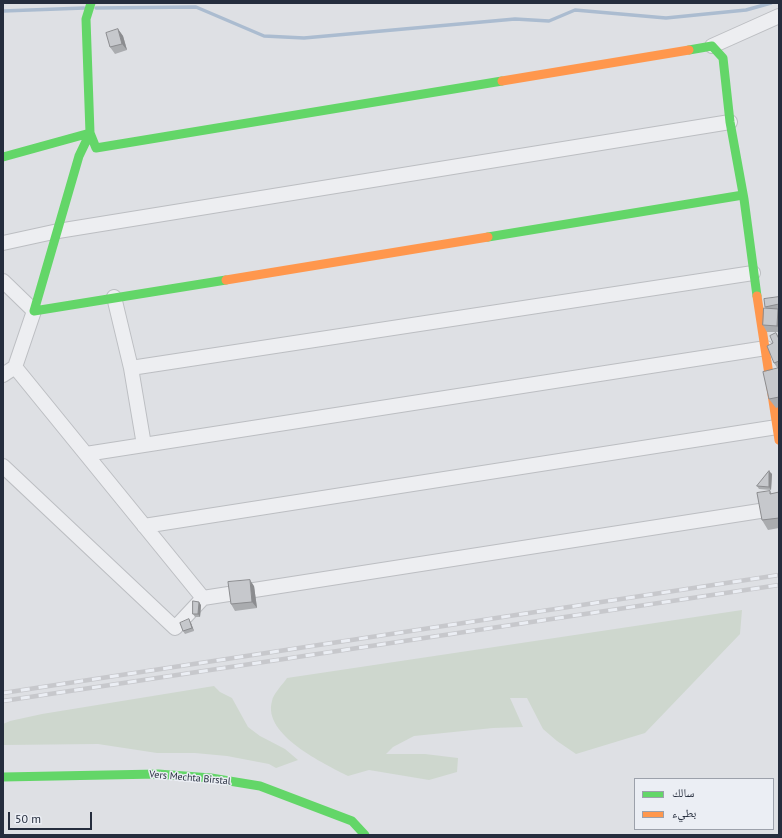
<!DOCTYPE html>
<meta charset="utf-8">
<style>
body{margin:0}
#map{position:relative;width:782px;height:838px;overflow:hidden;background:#dee0e4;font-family:"PT Sans","Noto Naskh Arabic",sans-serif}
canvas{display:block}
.frame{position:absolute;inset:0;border:4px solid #252d3d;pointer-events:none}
.legend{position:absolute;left:634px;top:778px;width:140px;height:52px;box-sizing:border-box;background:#ebeef4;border:1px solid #9ca1ab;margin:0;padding:5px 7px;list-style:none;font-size:12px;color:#252d3d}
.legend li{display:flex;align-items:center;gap:8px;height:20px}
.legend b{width:20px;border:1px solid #9ca1ab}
.scale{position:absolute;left:8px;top:812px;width:84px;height:18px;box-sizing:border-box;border:2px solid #252d3d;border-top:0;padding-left:5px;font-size:12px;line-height:14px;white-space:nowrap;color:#252d3d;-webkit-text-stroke:3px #ebeef4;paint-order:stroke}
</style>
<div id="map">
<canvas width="782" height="838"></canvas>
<div class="frame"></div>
<ul class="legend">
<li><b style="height:5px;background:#63d668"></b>سالك</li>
<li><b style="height:5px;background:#ff974d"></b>بطيء</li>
</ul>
<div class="scale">50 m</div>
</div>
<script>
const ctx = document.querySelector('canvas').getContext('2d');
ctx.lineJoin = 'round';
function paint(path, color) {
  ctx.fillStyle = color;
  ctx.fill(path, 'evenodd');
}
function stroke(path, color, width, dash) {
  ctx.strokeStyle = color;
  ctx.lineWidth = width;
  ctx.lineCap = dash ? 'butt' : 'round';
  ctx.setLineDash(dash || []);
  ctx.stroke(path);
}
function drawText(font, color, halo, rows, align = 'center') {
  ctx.font = font + ' "PT Sans",sans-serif';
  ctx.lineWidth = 3;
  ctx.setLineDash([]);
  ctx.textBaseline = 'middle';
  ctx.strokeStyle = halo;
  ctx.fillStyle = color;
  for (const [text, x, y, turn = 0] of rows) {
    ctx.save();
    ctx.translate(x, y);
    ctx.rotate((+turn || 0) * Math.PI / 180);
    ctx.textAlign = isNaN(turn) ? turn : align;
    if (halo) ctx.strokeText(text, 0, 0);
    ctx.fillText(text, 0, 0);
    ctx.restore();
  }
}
paint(new Path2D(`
 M742,610L740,634L645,733L576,754L557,741L543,729L527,698H510L523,727L493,728L414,736L393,747L386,754H425L458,758L457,772L429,780L369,770L348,776C325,764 262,735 272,701C273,694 283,684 287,678Z
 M214,686L220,692L232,698L248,727L260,736L285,749L298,760L276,768L269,764L227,756L195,753H157L98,744L3,745V724L10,721L42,714Z`), '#ced7ce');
stroke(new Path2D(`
 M96,8L196,7L264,36L304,38L515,19L549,21L575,10L666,18L746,10L771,3
 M3,11L84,8`), '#abbcd0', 3.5);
const street = new Path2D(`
 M712,46L779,16
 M3,243L58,231L730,122
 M3,281L34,311L15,367
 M114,297L131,368L753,273
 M131,368L144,445
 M3,375L15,367L203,598
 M86,454L766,348
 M3,466L175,628L203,598L779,508
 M144,526L777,427`);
stroke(street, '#bcbec2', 16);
stroke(street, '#edeef1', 14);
stroke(new Path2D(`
 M91,3L86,19L90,133L96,148L502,81
 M689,50L712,46L723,58L730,122L744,199L757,296
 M3,157L90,133L79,156L34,311L226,280
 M488,237L743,195
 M3,777L158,774L211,778L260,786L352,821L365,835`), '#63d668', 9);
stroke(new Path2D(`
 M502,81L689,50
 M226,280L488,237
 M757,296L779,440`), '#ff974d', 9);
const rail = new Path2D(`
 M3,693L779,575
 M3,701L779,585`);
stroke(rail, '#c7c8cc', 4.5);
stroke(rail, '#ebeef4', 3, [9]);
paint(new Path2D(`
 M118,29L123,36L127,50L115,54L110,47Z
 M779,297V332H767L763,325L766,308L765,307Z
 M776,333L779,337V407L776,408L769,399L778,369L774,363L773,343Z
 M769,471L772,474L771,490L759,489L757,486Z
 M770,491L772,494L779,492V528L768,530L762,520Z
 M254,586L257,608L235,611L231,604Z
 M201,605L200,617H195L193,614Z
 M191,623L194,631L185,634L183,631Z`), '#aaacaf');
paint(new Path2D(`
 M118,29L123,36L127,50L122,44Z
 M778,309L779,311V329L777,326Z
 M769,471L772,474L771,490L769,487Z
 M250,580L254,586L257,608L252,602Z
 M199,602L201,605L200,617L198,614Z
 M189,619L191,623L194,631L192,628Z`), '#8b8c8f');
const building = new Path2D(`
 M118,29L122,44L110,47L106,33Z
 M779,297V304L765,307L764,299Z
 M764,308L778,309L777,326L763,325Z
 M776,333L779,339V361L774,363L767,346L773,343L770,336Z
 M779,368V397L769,399L763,372Z
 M769,471V487L757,486Z
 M770,491V494L779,492V518L762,520L757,493Z
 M250,580L252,602L231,604L228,582Z
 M193,601L199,602L198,614H193Z
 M189,619L192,628L183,631L180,623Z`);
paint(building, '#c6c8cc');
stroke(building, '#8b8c8f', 1);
drawText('10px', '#252d3d', '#ebeef4', [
 ["Vers Mechta Birstal",190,778,5]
]);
</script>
